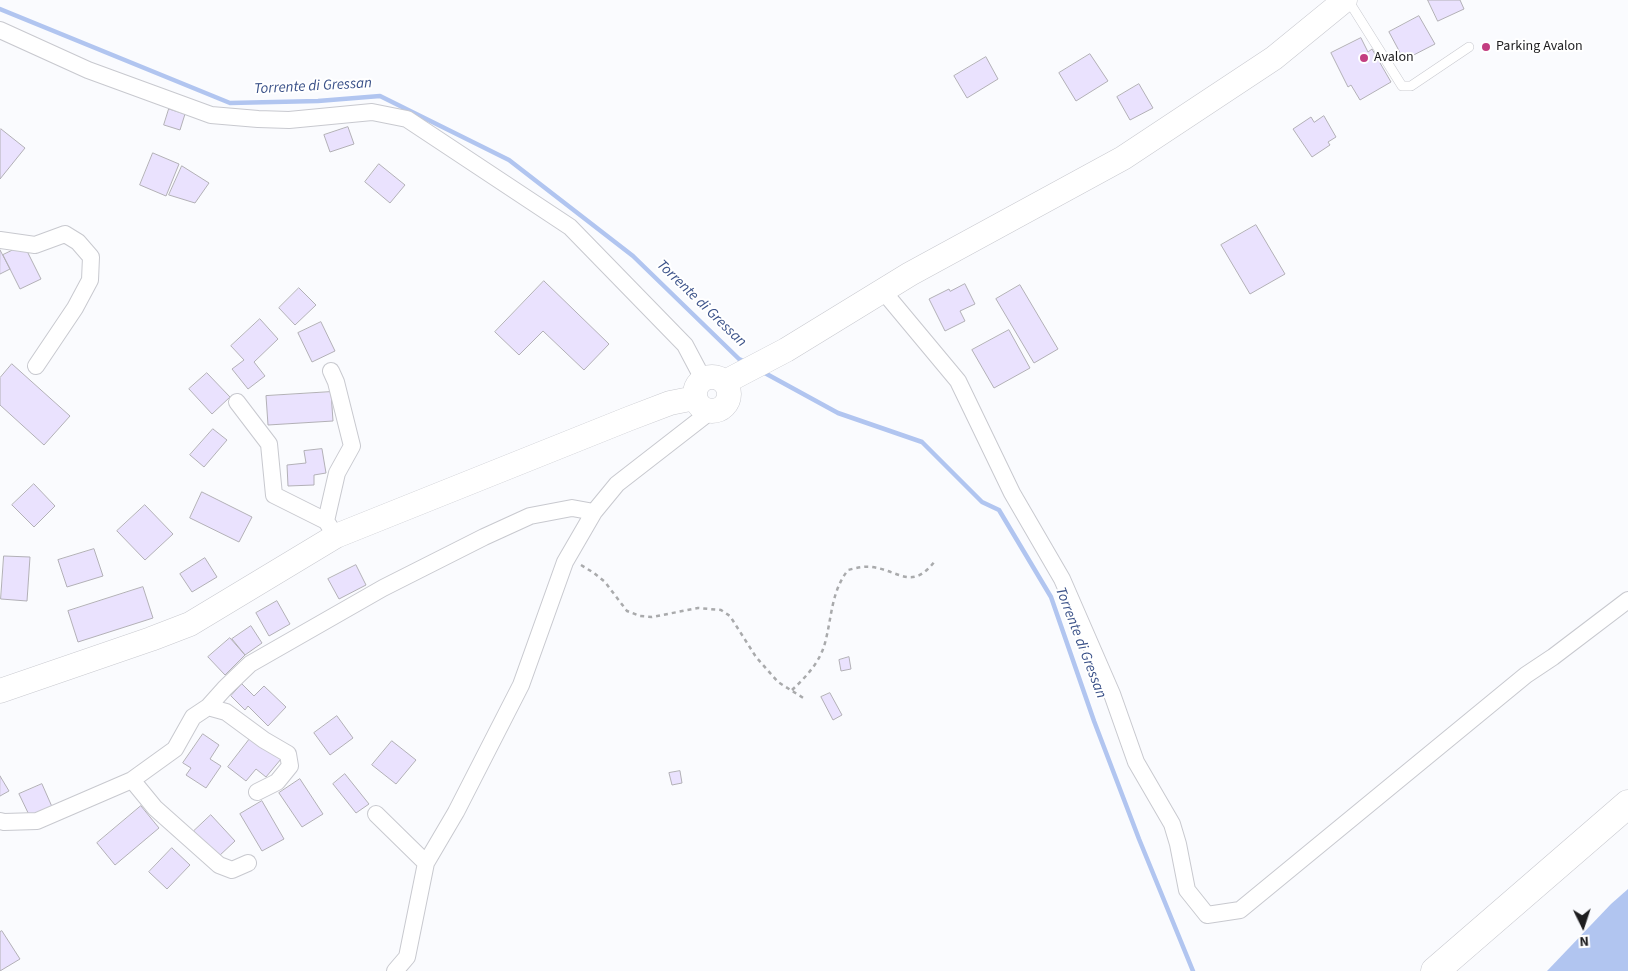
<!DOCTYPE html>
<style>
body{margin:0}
#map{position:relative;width:1628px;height:971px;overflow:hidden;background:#fafbfe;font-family:"Source Sans 3",sans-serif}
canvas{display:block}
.north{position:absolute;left:1558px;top:901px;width:50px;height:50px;-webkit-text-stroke:4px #fff;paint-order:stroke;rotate:176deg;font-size:14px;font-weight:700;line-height:20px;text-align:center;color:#1d1d1f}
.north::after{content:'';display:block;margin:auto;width:18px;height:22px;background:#1d1d1f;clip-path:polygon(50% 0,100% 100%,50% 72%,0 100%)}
</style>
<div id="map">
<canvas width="1628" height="971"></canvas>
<div class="north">N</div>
</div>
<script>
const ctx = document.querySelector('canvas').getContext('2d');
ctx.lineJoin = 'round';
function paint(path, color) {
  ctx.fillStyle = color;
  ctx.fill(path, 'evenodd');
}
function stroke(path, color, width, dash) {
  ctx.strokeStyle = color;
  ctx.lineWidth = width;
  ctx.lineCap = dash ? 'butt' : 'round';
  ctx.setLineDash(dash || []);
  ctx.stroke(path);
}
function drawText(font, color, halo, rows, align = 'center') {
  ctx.font = font + ' "Source Sans 3",sans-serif';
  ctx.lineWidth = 4;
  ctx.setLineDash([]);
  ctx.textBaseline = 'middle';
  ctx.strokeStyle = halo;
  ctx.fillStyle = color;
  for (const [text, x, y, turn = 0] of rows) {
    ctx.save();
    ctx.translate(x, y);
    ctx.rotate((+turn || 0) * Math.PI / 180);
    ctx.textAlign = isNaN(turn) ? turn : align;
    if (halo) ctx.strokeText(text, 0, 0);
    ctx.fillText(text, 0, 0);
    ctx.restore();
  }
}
paint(new Path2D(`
 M1628,889V971H1547L1611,904Z`), '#b1c5f0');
stroke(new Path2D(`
 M0,9L230,103L318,101L380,96L509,160L633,256L739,359L745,362
 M763,372L838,413L922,442L982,502L999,510L1051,597L1094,721L1139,839L1193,971`), '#b1c5f0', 4.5);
const building = new Path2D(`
 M1428,0H1460L1464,9L1438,21Z
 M1419,16L1435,44L1404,60L1389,32Z
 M1361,38L1368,52L1372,49L1391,82L1360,100L1351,85L1348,87L1331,53Z
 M1090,54L1108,81L1076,101L1059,73Z
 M986,57L998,79L967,98L954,76Z
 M1139,84L1153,108L1130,120L1117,97Z
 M169,109L185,114L180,130L164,125Z
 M1324,116L1336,137L1328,142L1330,145L1312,157L1293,129L1311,117L1314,122Z
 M348,127L354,144L330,152L324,135Z
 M1,129L25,148L0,179V130Z
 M153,153L179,164L166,196L140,185Z
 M379,164L405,185L390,203L365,182Z
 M182,166L209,183L195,203L169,195Z
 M1256,225L1285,274L1250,294L1221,245Z
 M24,245L41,279L20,289L3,255Z
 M0,250L10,269L0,274Z
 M544,281L609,344L584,370L543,331L519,355L495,332Z
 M965,284L975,304L960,311L965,321L945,331L929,299L949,289L950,291Z
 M1020,285L1058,349L1034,363L996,299Z
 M299,288L316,305L295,325L279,308Z
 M260,319L278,339L254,362L265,376L248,389L232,369L244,360L231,346Z
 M321,322L335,351L312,362L298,333Z
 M1009,330L1030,368L994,388L972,350Z
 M12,364L70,416L44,445L0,405V378Z
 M207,373L230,397L212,414L189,389Z
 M331,392L333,421L268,425L266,396Z
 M213,429L227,440L204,467L190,455Z
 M322,449L326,473L314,475V485L288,486L287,465L306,463L304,451Z
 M34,484L55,506L34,527L12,505Z
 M202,492L252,517L239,542L190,518Z
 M145,505L173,534L145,560L117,531Z
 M94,549L103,576L67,587L58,560Z
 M4,556L30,557L27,601L1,599Z
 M205,558L217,577L192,592L180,574Z
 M356,565L366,585L339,599L328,579Z
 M143,587L153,618L78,642L68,611Z
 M277,601L290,624L269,636L256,613Z
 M251,626L262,643L245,655L232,639Z
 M230,638L245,655L225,675L208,657Z
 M849,657L851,669L841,671L839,660Z
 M242,684L254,696L264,686L286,707L268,726L248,706L245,710L231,696Z
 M830,693L842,715L833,720L821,697Z
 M337,716L353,738L330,755L314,733Z
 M203,734L219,745L210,759L221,766L206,788L186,775L191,768L183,763Z
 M252,736L281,759L266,777L256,769L246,781L228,767Z
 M392,741L416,760L396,784L372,765Z
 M680,771L682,783L672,785L669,773Z
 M345,774L369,804L356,813L333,784Z
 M0,776L9,791L0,796Z
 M300,779L323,814L302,827L279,793Z
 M42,784L53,809L31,819L19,794Z
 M262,801L284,839L262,851L240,814Z
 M141,806L159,828L115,865L97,843Z
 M211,815L235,841L218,857L194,831Z
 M172,848L190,865L167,889L149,872Z
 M2,931L20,959L0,971V932Z`);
paint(building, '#eae2fe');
stroke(building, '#b2b0b6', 1);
const service = new Path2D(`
 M1348,0L1402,86H1411L1469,47`);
const minor = new Path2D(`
 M0,30L88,70L211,115L258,119L289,120L372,112L407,119L570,227L685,345L703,379
 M0,240L35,245L65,234L78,242L91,257L90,280L75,308L36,366
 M883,291L958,381L1012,493L1062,579L1112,694L1136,762L1172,824L1178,844L1187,890L1207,915L1240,910L1526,675L1553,657L1628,600
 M331,371L336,382L352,446L337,473L326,521L336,536
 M237,402L269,444L274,495L326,521
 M208,707L225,688L250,664L383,588L484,537L530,516L572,508L594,512
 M132,780L155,808L219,865L232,870L248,863
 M376,814L426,863
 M0,821L4,822L37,821L132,780L175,749L193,717L208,707L226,712L264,740L288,754L290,766L277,782L257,792
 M395,971L407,957L426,863L456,812L521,685L565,562L594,512L617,484L711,411`);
const secondary = new Path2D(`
 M695 394a17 17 0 1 1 34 0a17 17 0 1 1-34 0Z
 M725,382L786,350L910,274L1123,158L1274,58L1345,0
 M0,691L151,639L190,624L336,536L628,419L670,403L695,398`);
const motorway = new Path2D(`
 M1435,971L1628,804`);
stroke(service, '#c8c9cf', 10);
stroke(minor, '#c8c9cf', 18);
stroke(secondary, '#c8c9cf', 25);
stroke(motorway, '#c8c9cf', 29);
stroke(new Path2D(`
 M581,565L594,573L605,582L627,611L640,616L652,617L698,608L721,610L730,616L756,657L778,682L805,699
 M792,690C806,677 820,662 825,643C832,617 831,592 848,570C856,568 864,566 872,567C900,571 912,591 935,561`), '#a9aaac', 2.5, [4, 4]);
stroke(service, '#fff', 9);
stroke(minor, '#fff', 16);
stroke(secondary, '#fff', 24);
stroke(motorway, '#fff', 28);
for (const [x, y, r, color] of [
 [1486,47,5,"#c33e81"],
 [1364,58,5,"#c33e81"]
]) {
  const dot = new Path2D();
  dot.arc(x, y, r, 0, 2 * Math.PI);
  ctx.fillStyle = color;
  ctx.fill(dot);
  stroke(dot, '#fff', 2);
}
drawText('14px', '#1d1d1f', '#fff', [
 ["Parking Avalon",1496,47],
 ["Avalon",1374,58]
], 'left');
drawText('italic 15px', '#3b5289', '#fff', [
 ["Torrente di Gressan",313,87,-3],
 ["Torrente di Gressan",701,304,44],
 ["Torrente di Gressan",1080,643,69]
]);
</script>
